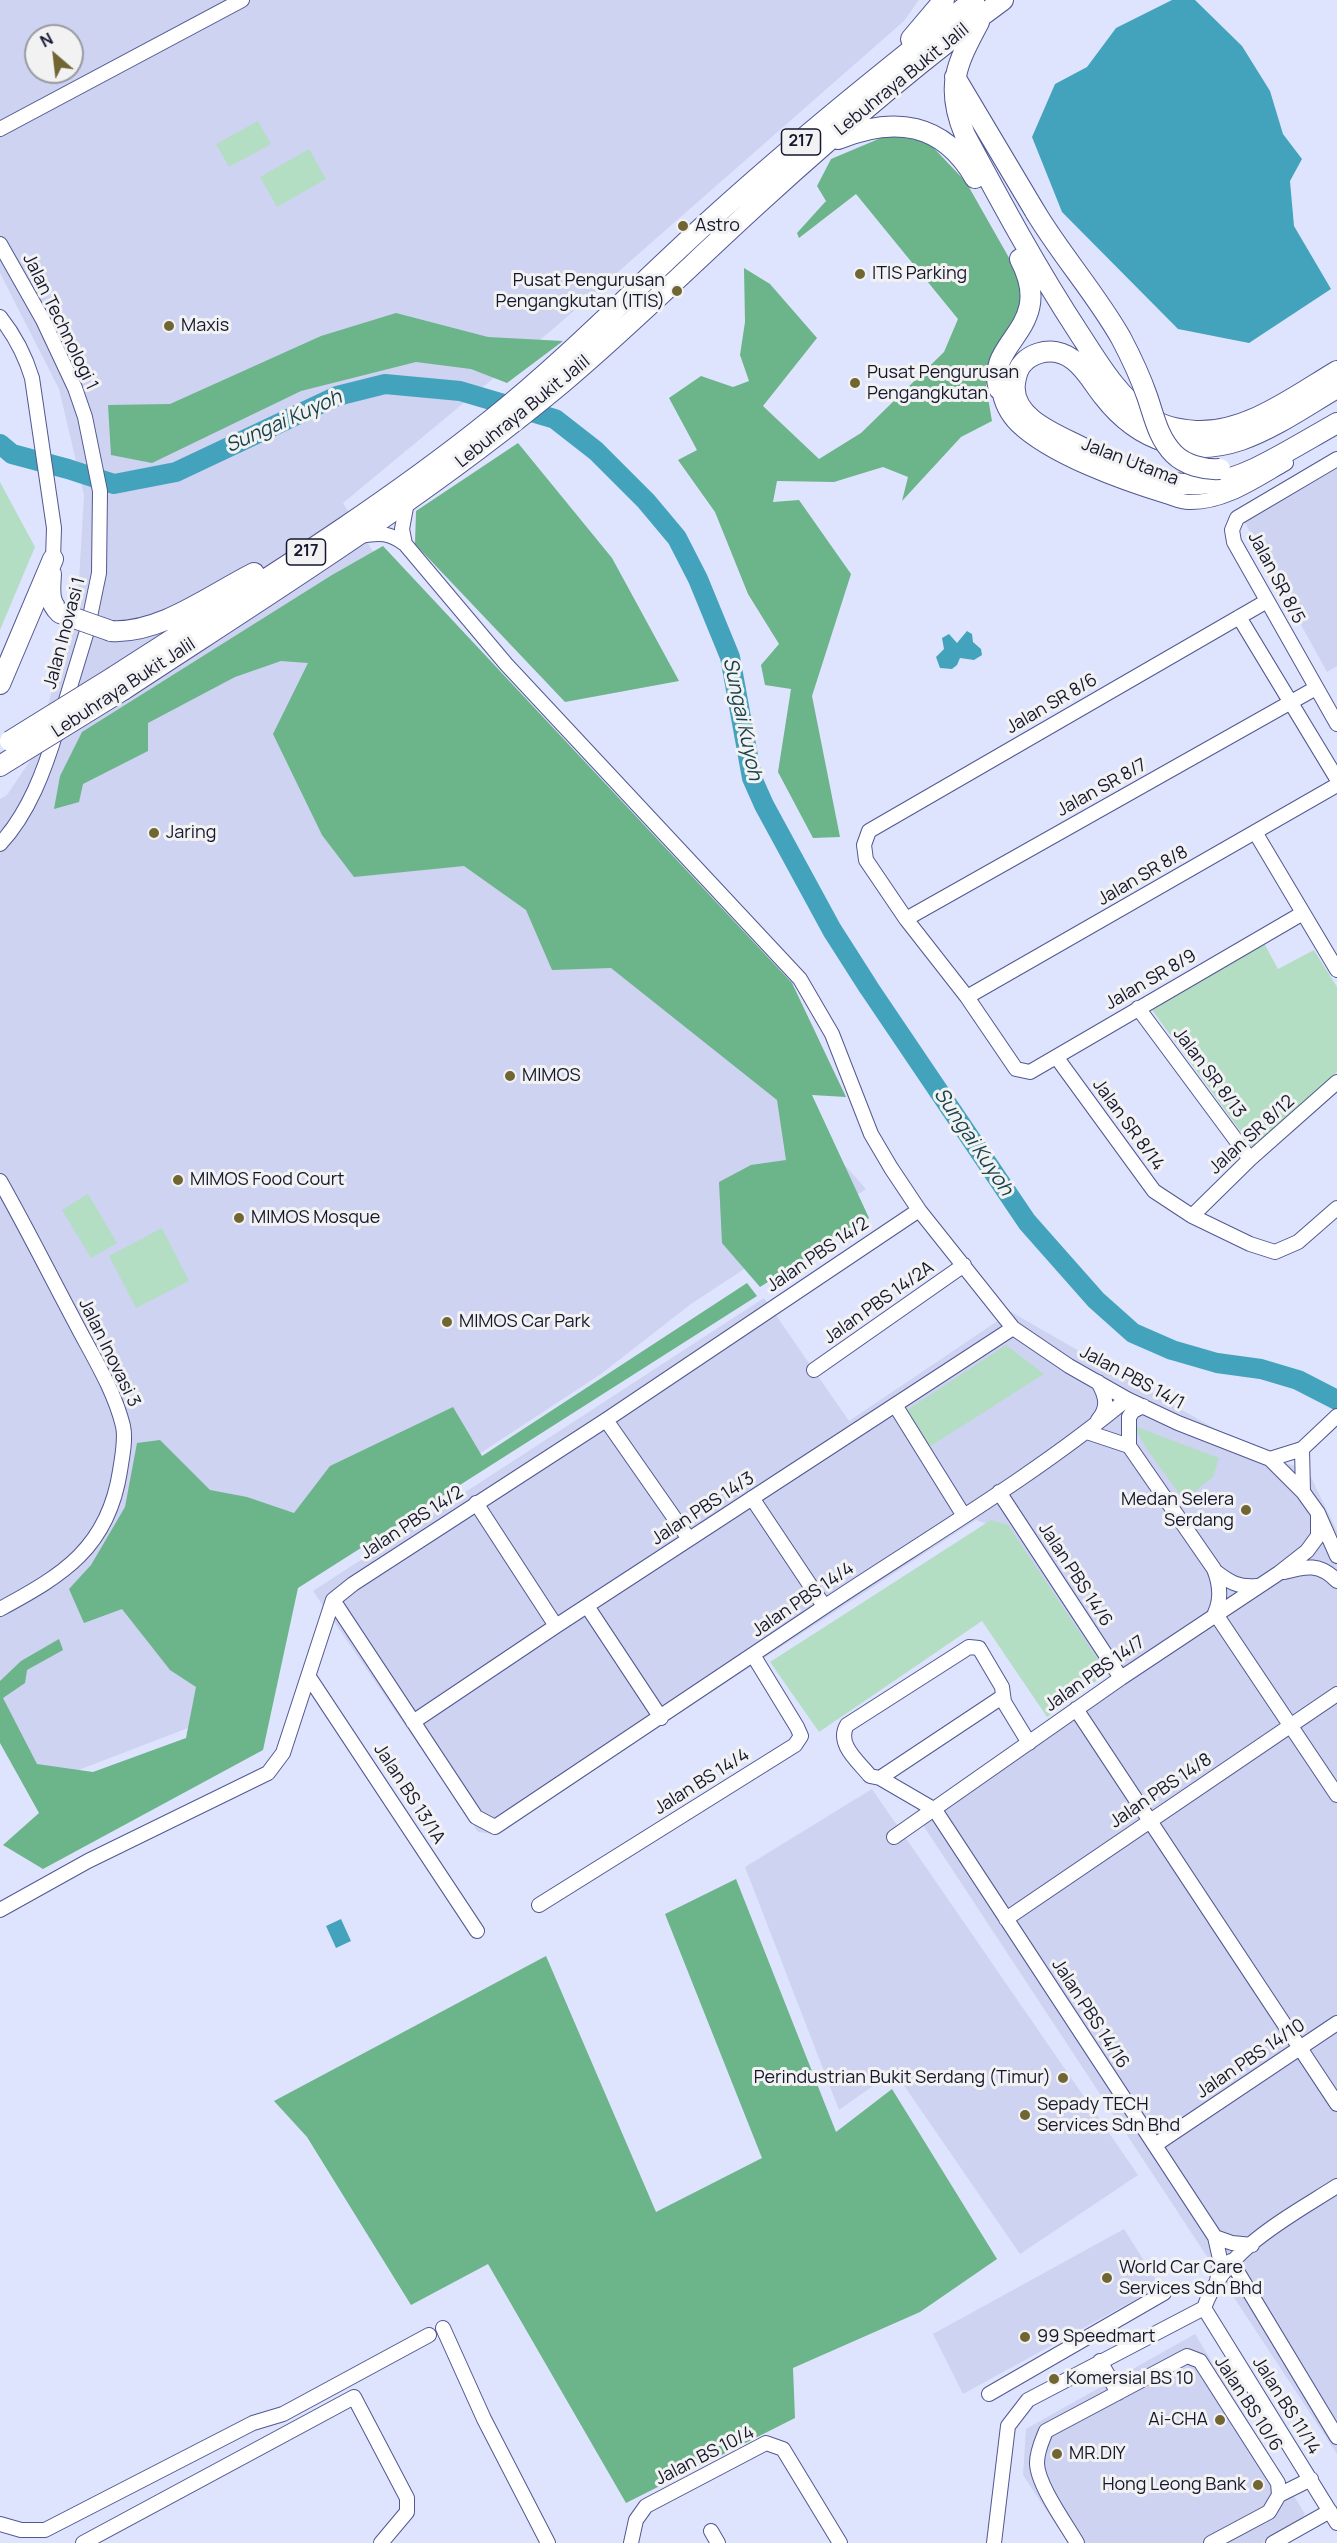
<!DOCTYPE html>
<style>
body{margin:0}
#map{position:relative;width:1337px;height:2543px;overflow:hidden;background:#dfe4fe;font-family:Manrope,sans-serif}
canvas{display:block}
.north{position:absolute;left:24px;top:24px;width:60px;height:60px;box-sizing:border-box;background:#f2f2f2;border:2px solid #9a9aa4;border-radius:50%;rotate:332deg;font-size:16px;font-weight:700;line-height:24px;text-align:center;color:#15172e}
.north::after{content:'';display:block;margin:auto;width:21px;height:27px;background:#716633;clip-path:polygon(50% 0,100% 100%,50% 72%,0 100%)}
</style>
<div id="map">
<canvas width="1337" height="2543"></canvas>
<div class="north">N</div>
</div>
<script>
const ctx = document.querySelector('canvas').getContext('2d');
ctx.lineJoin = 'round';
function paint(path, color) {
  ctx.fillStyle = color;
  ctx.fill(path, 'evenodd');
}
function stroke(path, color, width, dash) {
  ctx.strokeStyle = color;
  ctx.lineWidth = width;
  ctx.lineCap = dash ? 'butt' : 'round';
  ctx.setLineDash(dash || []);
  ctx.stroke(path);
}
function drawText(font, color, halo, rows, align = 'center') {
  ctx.font = font + ' Manrope,sans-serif';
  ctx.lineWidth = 6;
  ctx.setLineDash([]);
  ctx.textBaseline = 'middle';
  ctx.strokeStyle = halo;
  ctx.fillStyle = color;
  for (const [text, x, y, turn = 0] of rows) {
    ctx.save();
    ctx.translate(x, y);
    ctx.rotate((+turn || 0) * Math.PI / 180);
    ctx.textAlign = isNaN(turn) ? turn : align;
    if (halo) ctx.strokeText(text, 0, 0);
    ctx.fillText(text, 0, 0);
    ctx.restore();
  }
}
paint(new Path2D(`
 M0,0H919L904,21L553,329L343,503L390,579L715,1019L866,1189L691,1304L601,1374L293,1576L248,1705L42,1784L0,1718V799L7,795L34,755L78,597L84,495L59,389L0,273ZM36,36H72V72H36Z
 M1337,468V666L1327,672L1244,521Z
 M764,1298L849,1421L1011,1312L1266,1458L1307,1469L1337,1531V2454L919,1819L1110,1677L1006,1531L976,1520L494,1834L478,1832L313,1591Z
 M872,1789L1138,2175L1020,2254L894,2071L839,2110L745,1867Z
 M1124,2229L1160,2286L963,2394L933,2334Z
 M1195,2334L1305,2514L1298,2524L1262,2543H1068L1023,2475L1026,2429Z`), '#cdd3f0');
paint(new Path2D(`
 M258,121L271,144L229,167L216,144Z
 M309,149L326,179L277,207L260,177Z
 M0,482L35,547L0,630Z
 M1264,943L1278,969L1314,950L1337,987V1072L1252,1147L1152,1010Z
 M88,1194L117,1243L91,1258L62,1210Z
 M162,1228L189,1281L136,1308L109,1256Z
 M1006,1345L1044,1374L929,1447L907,1410Z
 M1134,1426L1219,1458L1213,1477L1184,1500L1146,1448Z
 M991,1520L1008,1525L1101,1664L1096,1681L1047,1717L982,1621L819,1732L770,1662Z`), '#b4dec4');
paint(new Path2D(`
 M888,135L928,142L966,182L1025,286L1021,315L993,356L986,386L992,421L961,437L902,501L908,477L883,467L834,482L777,481L773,502L799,500L851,574L812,696L840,837L813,838L778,772L791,689L765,685L761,665L779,644L748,594L715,512L678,460L697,450L669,398L701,376L733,387L749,381L740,355L745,322L744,268L770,284L817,338L763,406L819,459L861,433L944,352L958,319L856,194L799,238L797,233L826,201L817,186L831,159Z
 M396,313L488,337L563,341L507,383L471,369L416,362L301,391L152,463L111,455L108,405L170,404L321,336Z
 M518,443L612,558L679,681L565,702L415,544L416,511Z
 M383,546L792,983L846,1097L812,1095L869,1218L760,1287L722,1243L719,1182L751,1165L786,1160L777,1100L611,968L552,970L526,910L464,866L354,877L322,835L273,734L308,663L281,661L235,677L148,723V751L83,784L79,802L54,809L60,776L82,732L332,575Z
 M747,1283L757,1296L298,1588L263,1750L43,1869L3,1845L39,1813L0,1743V1681L21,1661L59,1639L63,1650L27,1670L25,1683L3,1698L37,1764L93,1772L186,1738L196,1687L170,1670L122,1609L84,1623L69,1589L91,1565L125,1507L137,1443L160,1440L210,1490L247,1497L294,1513L330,1466L453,1407L482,1456Z
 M736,1879L836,2132L892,2089L997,2259L920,2312L793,2368L795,2418L626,2503L488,2264L411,2305L307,2137L274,2101L546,1956L656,2212L762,2158L665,1914Z`), '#6cb48a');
paint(new Path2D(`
 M1172,0H1195L1242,46L1270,91L1283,134L1302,159L1290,181L1294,226L1331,289L1249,343L1178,329L1062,212L1032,137L1055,84L1087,67L1116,28Z
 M967,631L972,634L973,642L981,649L982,655L974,660L960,658L957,665L952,669L940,668L936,657L944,649L942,638L949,634L957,643Z
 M341,1919L351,1941L336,1948L326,1926Z`), '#44a3bc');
stroke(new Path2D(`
 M0,444L12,454L68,469L114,484L176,472L337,396L385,384L460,391L555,419L596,451L646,501L677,538L698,579L730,657L752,778L764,805L832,930L869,988L1027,1222L1096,1300L1133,1333L1172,1350L1217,1363L1261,1369L1298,1380L1337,1400`), '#44a3bc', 20);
const minor = new Path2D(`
 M0,129L242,0
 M0,244L43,320L75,388L85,417L100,491L99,573L87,631L63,710
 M0,317C16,337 25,355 32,378L54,528L53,559
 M999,389C1001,403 1007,415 1017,425C1050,457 1123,483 1166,496C1173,498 1181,502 1189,502C1224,503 1256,480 1286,463
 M1337,459L1237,518L1232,530L1234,542L1337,724
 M361,536C380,532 390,533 405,544L506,664L800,979L832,1034L871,1134L891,1168L919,1210L1013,1328L1069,1366L1127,1399L1178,1423L1270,1459L1303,1492L1318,1513L1337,1556
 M405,544L402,529L407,502
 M1267,601L869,831L864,845L866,860L906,919L967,997L1016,1069L1030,1072L1303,913
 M1239,617L1337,779
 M1255,832L1337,970
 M0,844C29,813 45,769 57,729
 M906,919L1316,688
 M967,997L1337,785
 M1138,1008L1250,1159
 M1057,1058L1154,1191L1192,1216L1250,1244L1275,1252L1298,1242L1337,1208
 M0,1181C26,1227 50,1275 75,1322C92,1355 114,1389 123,1426C126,1440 122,1457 120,1471C108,1548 63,1575 0,1609
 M1192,1216L1250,1159L1337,1082
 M814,1370L964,1265
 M895,1405L964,1516
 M1143,1406L1133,1411L1129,1417V1446L1214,1569C1220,1584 1222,1598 1215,1613
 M606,1420L689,1539
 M1098,1420C1109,1407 1106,1396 1098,1382
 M1087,1432L1129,1446
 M1302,1449L1303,1492
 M1270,1459L1302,1449L1337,1416
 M999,1492L1121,1678
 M752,1498L824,1606
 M476,1503L556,1626
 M1215,1571C1229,1582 1239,1588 1257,1586
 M1284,1572C1306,1566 1320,1563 1337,1581
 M333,1600L476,1817L495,1827C605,1754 714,1680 824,1607C926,1539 1033,1477 1127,1399
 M587,1606L661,1718
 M1215,1613L1337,1795
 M309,1677L477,1931
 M1076,1709L1337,2104
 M413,1722L556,1626L1013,1328
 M1029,1743L1004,1702L1002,1687L979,1648L969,1647L847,1725C836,1744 858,1761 870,1776L880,1778L935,1810L1215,2237L1220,2259L1217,2282
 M880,1778L1002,1697
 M894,1837L1121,1678L1279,1573L1307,1551L1318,1536V1515
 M539,1905L795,1745L801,1736L797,1727L753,1655
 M0,1910L88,1861L268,1773L283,1753L333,1600L353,1584L606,1420L919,1210
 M1006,1919L1337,1694
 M1155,2145L1337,2023
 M1215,2237L1232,2243L1252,2245
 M1231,2261L1337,2437
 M1204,2308L1337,2523
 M1204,2308C1225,2249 1287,2218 1337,2186
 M443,2328L484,2419L548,2543
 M1100,2361L1118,2393
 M989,2394L1164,2293
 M1279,2495L1311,2479
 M0,2524L21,2530H45L253,2423L283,2414L429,2335
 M711,2531L718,2543
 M83,2543L354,2397L407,2498V2512L381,2543
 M631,2543L636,2520L646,2506L766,2443L783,2449L840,2543
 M994,2543L1008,2426L1028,2400L1204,2308
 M1077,2543C1066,2524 1037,2484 1037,2463C1037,2451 1042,2441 1046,2431L1187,2356L1200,2361L1278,2483L1279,2495L1269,2512L1211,2543
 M1273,2543L1330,2511`);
const highway = new Path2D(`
 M979,22C956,65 945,87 965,135C1001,202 1037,269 1079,333C1099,364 1117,395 1148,417C1161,426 1180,430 1196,431C1247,433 1295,396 1337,371
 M911,39L944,0
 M955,77L1036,213
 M838,139C894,116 943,122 975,178
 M1337,388C1306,406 1275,428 1241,440C1188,458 1138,441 1104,397C1091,381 1079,356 1056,352C1045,350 1031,354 1023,363C1018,368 1016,376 1015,383C1010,420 1062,436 1087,450C1202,512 1233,482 1337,423
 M999,389C984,341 1057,329 1020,259
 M51,574C50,590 48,602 60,613
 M111,631C160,634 210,595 254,573
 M115,676C242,594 374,514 492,419C573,354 643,280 720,211C802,137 888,68 974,0
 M0,684L53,559
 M123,690C272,592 424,498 561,384C630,326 694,262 761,201C838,131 918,62 1003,0
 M0,766L16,756`);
stroke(minor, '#525891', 16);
stroke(highway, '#525891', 22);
stroke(minor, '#fff', 14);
stroke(highway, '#fff', 20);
const highwayBridge = new Path2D(`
 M1036,213C1062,256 1096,294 1121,338C1131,357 1140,376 1147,396C1154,416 1158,438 1174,454C1185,465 1204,470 1220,469
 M60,613L111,631
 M10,741L115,676
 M16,756L123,690`);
stroke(highwayBridge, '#525891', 22, []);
stroke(highwayBridge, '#fff', 20);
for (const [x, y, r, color] of [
 [683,226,6,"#716633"],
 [860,274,6,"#716633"],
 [677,291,6,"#716633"],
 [169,326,6,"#716633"],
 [855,383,6,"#716633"],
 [154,833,6,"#716633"],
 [510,1076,6,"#716633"],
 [178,1180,6,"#716633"],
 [239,1218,6,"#716633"],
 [447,1322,6,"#716633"],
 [1246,1510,6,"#716633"],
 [1063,2078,6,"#716633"],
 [1025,2115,6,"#716633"],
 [1107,2278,6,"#716633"],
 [1025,2337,6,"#716633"],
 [1054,2379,6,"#716633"],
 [1220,2420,6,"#716633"],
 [1057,2454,6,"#716633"],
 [1258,2485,6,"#716633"]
]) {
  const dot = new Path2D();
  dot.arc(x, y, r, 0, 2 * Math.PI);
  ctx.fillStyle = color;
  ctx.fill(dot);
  stroke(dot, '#f2f2f2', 2);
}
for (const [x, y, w] of [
 [801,142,39],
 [306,552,39]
]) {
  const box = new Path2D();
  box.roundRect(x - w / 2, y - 13, w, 26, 4.5);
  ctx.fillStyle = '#f2f2f2';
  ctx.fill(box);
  stroke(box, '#15172e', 1.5);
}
drawText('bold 16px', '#15172e', null, [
 ["217",801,142],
 ["217",306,552]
]);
drawText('18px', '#15172e', '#f2f2f2', [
 ["Lebuhraya Bukit Jalil",902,80,-39],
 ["Jalan Technologi 1",60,322,64],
 ["Lebuhraya Bukit Jalil",523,412,-39],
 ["Jalan Utama",1130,462,21],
 ["Jalan SR 8/5",1276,578,62],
 ["Jalan Inovasi 1",65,633,-75],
 ["Lebuhraya Bukit Jalil",124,688,-33],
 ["Jalan SR 8/6",1052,704,-30],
 ["Jalan SR 8/7",1102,788,-29],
 ["Jalan SR 8/8",1143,876,-30],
 ["Jalan SR 8/9",1151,980,-30],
 ["Jalan SR 8/13",1209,1073,53],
 ["Jalan SR 8/14",1128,1125,54],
 ["Jalan SR 8/12",1252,1135,-42],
 ["Jalan PBS 14/2",818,1255,-34],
 ["Jalan PBS 14/2A",879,1303,-35],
 ["Jalan Inovasi 3",109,1353,64],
 ["Jalan PBS 14/1",1132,1378,28],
 ["Jalan PBS 14/3",703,1509,-33],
 ["Jalan PBS 14/2",412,1523,-33],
 ["Jalan PBS 14/6",1075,1575,57],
 ["Jalan PBS 14/4",803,1600,-34],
 ["Jalan PBS 14/7",1095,1674,-35],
 ["Jalan BS 14/4",702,1782,-32],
 ["Jalan PBS 14/8",1161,1791,-34],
 ["Jalan BS 13/1A",409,1794,57],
 ["Jalan PBS 14/16",1090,2014,57],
 ["Jalan PBS 14/10",1251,2059,-34],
 ["Jalan BS 10/6",1248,2404,57],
 ["Jalan BS 11/14",1286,2406,58],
 ["Jalan BS 10/4",705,2456,-27]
]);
drawText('18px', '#15172e', '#f2f2f2', [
 ["Astro",695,226],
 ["ITIS Parking",872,274],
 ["Pusat Pengurusan",665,281,"right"],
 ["Pengangkutan (ITIS)",665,302,"right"],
 ["Maxis",181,326],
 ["Pusat Pengurusan",867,373],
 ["Pengangkutan",867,394],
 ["Jaring",166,833],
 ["MIMOS",522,1076],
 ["MIMOS Food Court",190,1180],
 ["MIMOS Mosque",251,1218],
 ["MIMOS Car Park",459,1322],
 ["Medan Selera",1234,1500,"right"],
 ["Serdang",1234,1521,"right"],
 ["Perindustrian Bukit Serdang (Timur)",1051,2078,"right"],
 ["Sepady TECH",1037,2105],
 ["Services Sdn Bhd",1037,2126],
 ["World Car Care",1119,2268],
 ["Services Sdn Bhd",1119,2289],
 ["99 Speedmart",1037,2337],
 ["Komersial BS 10",1066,2379],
 ["Ai-CHA",1208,2420,"right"],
 ["MR.DIY",1069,2454],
 ["Hong Leong Bank",1246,2485,"right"]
], 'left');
drawText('italic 20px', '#18434d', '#f2f2f2', [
 ["Sungai Kuyoh",284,422,-24],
 ["Sungai Kuyoh",742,719,78],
 ["Sungai Kuyoh",973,1142,56]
]);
</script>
